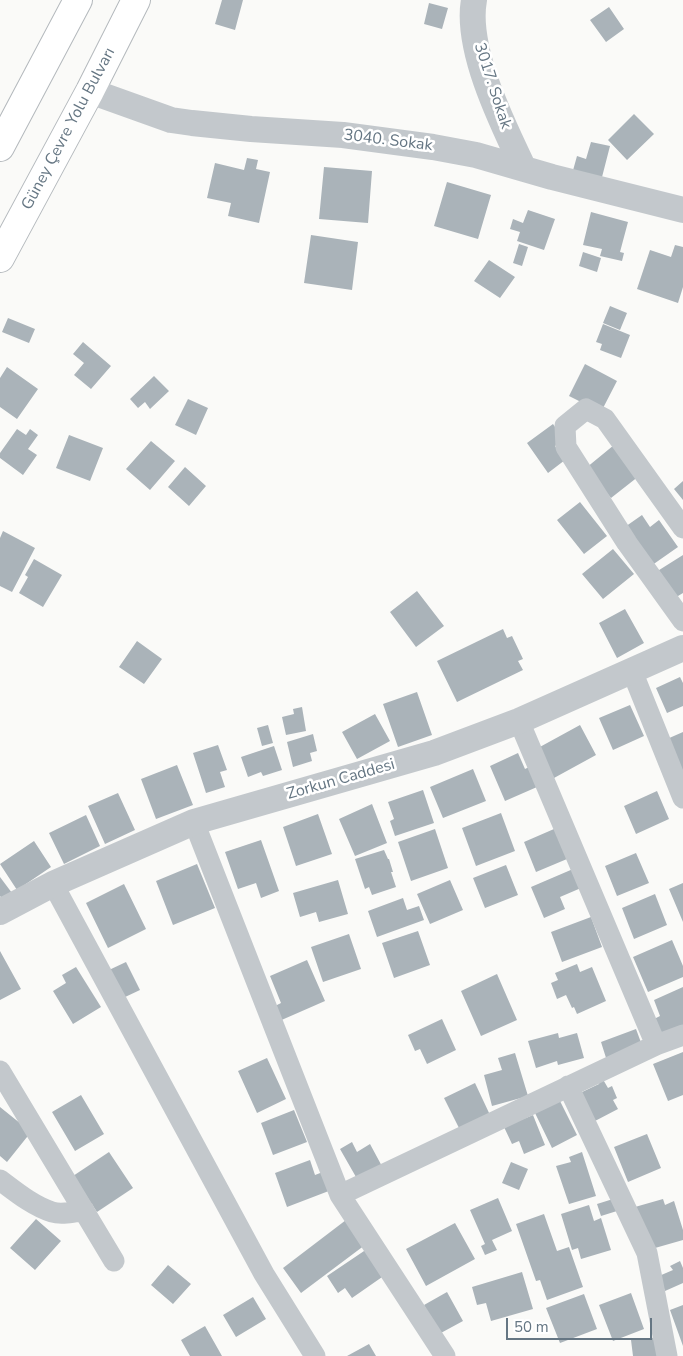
<!DOCTYPE html>
<meta charset="utf-8">
<style>
body{margin:0}
#map{position:relative;width:683px;height:1356px;overflow:hidden;background:#fafaf8;font-family:"Nunito Sans",sans-serif}
canvas{display:block}
.scale{position:absolute;left:506px;top:1318px;width:146px;height:22px;box-sizing:border-box;border:2px solid #657683;border-top:0;padding-left:6px;font-size:15px;line-height:18px;white-space:nowrap;color:#657683;-webkit-text-stroke:4px #fff;paint-order:stroke}
</style>
<div id="map">
<canvas width="683" height="1356"></canvas>
<div class="scale">50 m</div>
</div>
<script>
const ctx = document.querySelector('canvas').getContext('2d');
ctx.lineJoin = 'round';
function paint(path, color) {
  ctx.fillStyle = color;
  ctx.fill(path, 'evenodd');
}
function stroke(path, color, width, dash) {
  ctx.strokeStyle = color;
  ctx.lineWidth = width;
  ctx.lineCap = dash ? 'butt' : 'round';
  ctx.setLineDash(dash || []);
  ctx.stroke(path);
}
function drawText(font, color, halo, rows, align = 'center') {
  ctx.font = font + ' "Nunito Sans",sans-serif';
  ctx.lineWidth = 5;
  ctx.setLineDash([]);
  ctx.textBaseline = 'middle';
  ctx.strokeStyle = halo;
  ctx.fillStyle = color;
  for (const [text, x, y, turn = 0] of rows) {
    ctx.save();
    ctx.translate(x, y);
    ctx.rotate((+turn || 0) * Math.PI / 180);
    ctx.textAlign = isNaN(turn) ? turn : align;
    if (halo) ctx.strokeText(text, 0, 0);
    ctx.fillText(text, 0, 0);
    ctx.restore();
  }
}
paint(new Path2D(`
 M222,0H243L235,30L215,24Z
 M429,3L448,8L442,29L424,24Z
 M609,7L624,29L606,42L590,20Z
 M634,114L654,134L627,160L608,140Z
 M591,142L610,146L601,181L572,174L577,156L586,159Z
 M247,158L258,160L256,169L270,172L259,223L228,216L231,203L207,198L215,163L244,170Z
 M324,167L372,171L368,223L319,219Z
 M447,182L491,195L478,239L434,226Z
 M528,210L555,219L544,250L517,241L520,232L510,229L513,219L523,223Z
 M591,212L628,222L620,252L624,253L622,261L600,256L602,249L583,245Z
 M311,235L358,242L352,290L304,283Z
 M519,244L528,247L522,266L513,263Z
 M675,245L683,247V287L678,303L637,289L650,250L671,257Z
 M583,252L601,258L597,272L579,266Z
 M489,260L515,277L500,298L474,281Z
 M610,306L627,313L620,330L603,323Z
 M8,318L35,329L29,343L2,332Z
 M603,324L630,335L621,358L600,350L602,344L596,342Z
 M83,342L111,366L91,389L74,375L84,363L73,354Z
 M585,364L617,381L601,412L569,396Z
 M7,367L38,389L17,419L0,407V378Z
 M154,376L169,391L150,409L145,402L138,408L130,399Z
 M188,399L208,408L196,435L175,425Z
 M553,424L564,440L555,446L565,460L548,473L527,443Z
 M17,429L26,435L30,429L38,435L28,449L37,455L23,475L0,458V453Z
 M69,435L103,448L90,481L56,468Z
 M151,441L175,461L150,490L126,469Z
 M614,445L639,476L611,498L586,468Z
 M185,467L206,486L189,506L168,487Z
 M683,481V500L674,489Z
 M580,502L607,536L584,554L557,520Z
 M642,515L650,527L659,520L678,547L648,568L622,529Z
 M3,531L35,548L12,592L0,586V538Z
 M613,549L634,574L603,599L582,574Z
 M683,555V593L673,599L656,572Z
 M34,559L62,575L43,607L19,593L28,577L25,575Z
 M417,591L444,626L416,647L390,612Z
 M625,609L644,643L617,658L599,623Z
 M503,629L507,638L512,636L523,659L518,661L523,670L457,702L437,661Z
 M137,641L162,659L144,684L119,667Z
 M680,677L683,683V706L667,713L656,688Z
 M417,692L432,735L398,747L383,704Z
 M630,705L644,736L613,750L599,718Z
 M302,707L306,731L286,735L282,717L294,714L293,709Z
 M375,714L390,741L357,759L342,732Z
 M268,725L273,743L262,746L257,728Z
 M580,725L596,755L554,778L538,748Z
 M683,732V774L667,739Z
 M313,734L317,751L310,753L312,761L293,767L287,742Z
 M218,745L227,770L220,772L225,787L206,793L193,753Z
 M274,746L282,770L263,776L261,772L248,777L241,757Z
 M518,753L525,769L529,767L537,787L505,801L490,766Z
 M177,765L193,805L156,819L141,779Z
 M473,769L486,801L443,818L430,787Z
 M423,790L434,823L395,836L390,821L394,819L388,802Z
 M657,791L669,819L636,834L624,806Z
 M118,793L135,830L105,844L88,806Z
 M372,804L387,843L355,856L339,819Z
 M501,813L515,851L476,866L462,828Z
 M318,814L332,854L296,866L283,827Z
 M86,815L100,846L64,864L49,833Z
 M435,829L448,868L411,881L398,842Z
 M554,829L567,859L536,872L524,842Z
 M261,840L279,891L261,898L256,883L238,889L225,852Z
 M34,841L51,867L17,890L0,864Z
 M384,850L388,859H389L393,872H391L396,887L372,895L369,887L365,889L355,859Z
 M636,853L649,883L617,896L605,866Z
 M197,864L215,908L173,925L156,881Z
 M506,865L518,895L485,908L473,878Z
 M573,869L581,888L560,897L565,909L544,918L531,887Z
 M0,877L12,893L3,900L0,896Z
 M338,880L348,914L319,922L316,912L300,917L293,893Z
 M450,880L463,910L430,924L417,894Z
 M683,883V922L669,889Z
 M124,884L146,929L108,948L86,903Z
 M655,894L667,925L634,939L622,908Z
 M403,898L407,910L419,906L424,920L377,937L368,911Z
 M591,917L602,947L562,962L551,932Z
 M418,931L430,965L394,978L382,943Z
 M349,934L361,969L323,982L311,947Z
 M672,940L683,966V977L648,992L633,957Z
 M0,951L21,989L0,1000Z
 M307,960L325,1001L277,1022L271,1008L281,1003L270,976Z
 M126,962L140,990L123,998L109,970Z
 M577,964L580,972L592,967L606,1001L577,1014L574,1007L572,1008L566,995L557,999L551,983L558,980L555,973Z
 M76,967L101,1007L73,1024L53,991L66,983L62,975Z
 M497,974L517,1020L481,1036L461,991Z
 M683,987V1029L662,1038L654,1019L660,1016L654,1000Z
 M442,1019L456,1050L427,1064L420,1049L415,1051L408,1035Z
 M636,1029L643,1048L607,1061L601,1042Z
 M558,1033L559,1038L577,1033L584,1058L558,1065L557,1061L536,1068L528,1041Z
 M683,1052V1095L668,1101L653,1064Z
 M515,1053L528,1096L492,1106L484,1075L502,1070L498,1058Z
 M267,1058L286,1099L257,1113L238,1071Z
 M601,1076L608,1088L612,1086L617,1098L613,1100L618,1109L595,1121L580,1093L599,1084Z
 M475,1083L490,1115L460,1130L444,1098Z
 M81,1095L104,1134L75,1151L52,1112Z
 M560,1101L577,1135L552,1148L535,1113Z
 M0,1107L31,1132L7,1162L0,1156Z
 M294,1110L307,1142L273,1155L261,1123Z
 M533,1115L545,1145L524,1154L519,1141L512,1144L504,1127Z
 M647,1134L661,1168L628,1182L614,1147Z
 M352,1142L357,1152L370,1144L384,1170L360,1184L340,1149Z
 M109,1152L133,1188L97,1212L73,1176Z
 M582,1152L596,1196L569,1204L556,1166L571,1162L569,1157Z
 M310,1160L315,1175L328,1170L334,1189L287,1207L275,1173Z
 M511,1162L528,1169L519,1190L502,1183Z
 M498,1198L512,1231L492,1240L497,1250L485,1255L481,1246L485,1244L470,1210Z
 M613,1199L617,1211L601,1216L597,1204Z
 M663,1199L665,1205L674,1201L683,1230V1240L648,1250L635,1207Z
 M589,1205L594,1221L601,1218L611,1250L581,1259L578,1248L572,1250L561,1214Z
 M544,1214L557,1251L569,1247L583,1287L547,1300L540,1280L536,1281L516,1224Z
 M36,1219L61,1241L35,1270L10,1248Z
 M346,1220L365,1245L301,1293L283,1268Z
 M455,1223L475,1259L426,1286L406,1249Z
 M367,1249L385,1275L352,1298L345,1288L338,1293L327,1276Z
 M680,1261L683,1268V1283L665,1291L659,1276L673,1270L670,1266Z
 M168,1265L191,1284L173,1304L151,1285Z
 M522,1272L533,1309L491,1321L486,1303L477,1305L472,1287Z
 M447,1292L463,1321L439,1334L424,1305Z
 M631,1293L644,1329L613,1341L599,1305Z
 M584,1294L597,1329L560,1343L546,1308Z
 M253,1297L266,1319L236,1337L223,1315Z
 M683,1305V1346L670,1310Z
 M205,1326L222,1356H190L181,1340Z
 M660,1337L661,1356H633L631,1340Z
 M369,1344L376,1356H347Z`), '#aab3b9');
const trunk = new Path2D(`
 M0,147L78,0
 M0,258L90,91L136,0`);
stroke(trunk, '#b4b9bd', 30);
stroke(new Path2D(`
 M683,528L605,419L586,409L565,426L566,447L627,543L683,621
 M632,671L683,798
 M519,721L656,1045
 M194,822L340,1195L445,1356
 M53,884L264,1274L315,1356
 M0,1071L114,1261
 M568,1086L647,1253L667,1356
 M0,1180C16,1192 33,1206 52,1212C62,1215 74,1212 84,1210
 M340,1195L656,1045L683,1035`), '#c3c8cc', 21);
stroke(new Path2D(`
 M474,0C465,49 503,125 524,169
 M90,91L171,120L192,123L251,129L343,135L433,147L476,155L552,177L683,210
 M0,912L53,884L194,822L434,753L519,721L683,648`), '#c3c8cc', 26);
stroke(trunk, '#fff', 28);
drawText('16px', '#657683', '#fff', [
 ["3017. Sokak",492,86,72],
 ["Güney Çevre Yolu Bulvarı",69,129,-62],
 ["3040. Sokak",388,141,7],
 ["Zorkun Caddesi",341,780,-16]
]);
</script>
